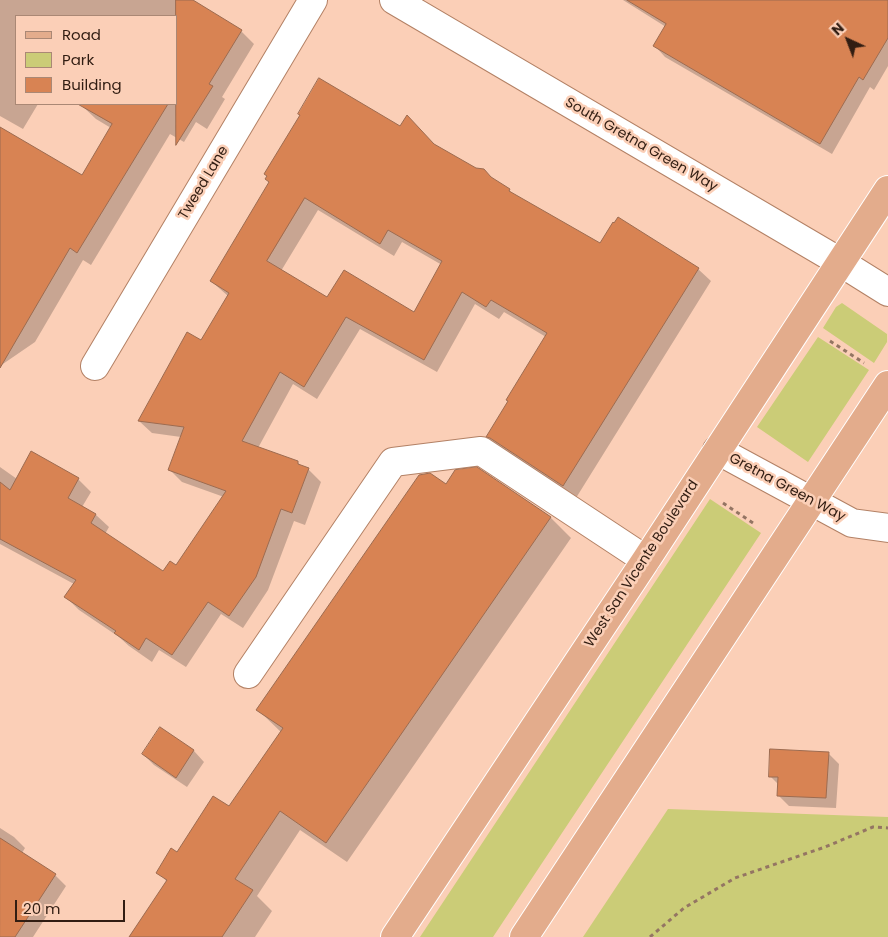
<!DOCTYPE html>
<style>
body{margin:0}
#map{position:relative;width:888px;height:937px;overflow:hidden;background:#fbcfb7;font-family:Poppins,sans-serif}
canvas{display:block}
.legend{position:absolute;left:15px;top:15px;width:162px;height:90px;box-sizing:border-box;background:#fbcfb7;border:1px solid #aa8875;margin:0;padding:6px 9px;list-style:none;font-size:15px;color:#311d12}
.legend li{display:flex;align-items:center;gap:10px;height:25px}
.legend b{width:25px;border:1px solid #aa8875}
.north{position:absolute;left:823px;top:15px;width:50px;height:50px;-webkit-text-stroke:4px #fbcfb7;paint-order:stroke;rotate:317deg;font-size:14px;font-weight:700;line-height:20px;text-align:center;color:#311d12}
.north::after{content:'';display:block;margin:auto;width:18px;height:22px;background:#311d12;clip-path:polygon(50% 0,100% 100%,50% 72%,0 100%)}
.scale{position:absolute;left:15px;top:900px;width:110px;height:22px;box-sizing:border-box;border:2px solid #311d12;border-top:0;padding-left:6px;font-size:15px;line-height:18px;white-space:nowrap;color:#311d12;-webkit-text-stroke:4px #fbcfb7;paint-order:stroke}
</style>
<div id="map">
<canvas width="888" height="937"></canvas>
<ul class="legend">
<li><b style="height:6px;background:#e3ac8c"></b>Road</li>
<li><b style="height:14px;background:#cbcc77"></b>Park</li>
<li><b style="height:14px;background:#d88353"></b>Building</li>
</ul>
<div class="north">N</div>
<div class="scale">20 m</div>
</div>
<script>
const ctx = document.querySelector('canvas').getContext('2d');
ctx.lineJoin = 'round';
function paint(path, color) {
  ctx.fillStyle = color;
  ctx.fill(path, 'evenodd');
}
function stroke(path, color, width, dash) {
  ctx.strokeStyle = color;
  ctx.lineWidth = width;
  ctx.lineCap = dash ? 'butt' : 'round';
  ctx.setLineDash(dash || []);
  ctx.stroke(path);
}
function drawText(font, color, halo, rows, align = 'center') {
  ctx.font = font + ' Poppins,sans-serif';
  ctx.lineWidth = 5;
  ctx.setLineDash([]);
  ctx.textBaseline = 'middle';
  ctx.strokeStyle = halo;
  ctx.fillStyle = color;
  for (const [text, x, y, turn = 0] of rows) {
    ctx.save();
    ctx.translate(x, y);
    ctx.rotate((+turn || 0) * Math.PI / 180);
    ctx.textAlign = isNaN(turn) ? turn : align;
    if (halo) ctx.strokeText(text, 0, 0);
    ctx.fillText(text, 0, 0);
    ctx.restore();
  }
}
paint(new Path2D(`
 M842,303L887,334V342L874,363L823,328L836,307Z
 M818,337L869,370L808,462L757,427Z
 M710,499L761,533L493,937H420Z
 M668,809L888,817V937H583Z`), '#cbcc77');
paint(new Path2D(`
 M0,0H190L241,31L254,44L222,97L225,99L207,129L196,122L184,142L170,134L91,265L83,260L35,342L0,366V144L82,176L111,128L96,119L80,104H176V16H16V104H38L23,129L0,116Z
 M623,0H888V66L874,90L870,87L832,154L665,57L655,46L666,27Z
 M435,146L509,190L515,196L600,245L698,269L711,281L576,498L500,449L487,437L546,337L504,312L499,319L475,304L437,372L360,329L317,399L293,384L258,448L297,462L302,467L308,469L321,482L305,525L294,521L268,590L243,628L221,614L186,667L159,650L152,662L129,646L119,637L79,610L66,597L74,584L0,544V467L17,479H78L91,492L82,507L96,515L109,527L105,534L163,573L176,567L224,497L182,482L169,469L181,437L152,433L139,421L201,342L228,296L211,281L270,183ZM318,210L394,256L402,242L442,265L414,314L327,299L281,271Z
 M477,469L551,518L571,538L347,862L300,830L257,896L272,911L255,937H129L167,882L158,872L229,808L282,733L258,710L446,485Z
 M161,728L194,751L204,762L187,787L154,765L143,754Z
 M828,753L839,764L836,808L789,806L778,795L779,785L770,776Z
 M0,828L14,837L25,848L22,853L55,875L66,886L33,937H0Z`), '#0003');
const building = new Path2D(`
 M176,0H193L242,30L209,84L213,86L176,145Z
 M627,0H888V38L863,80L859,77L820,144L653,46L666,24Z
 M319,78L400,126L407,115L434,144L476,168L484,169L491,177L510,189L509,191L600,243L613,222L614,223L618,217L699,268L563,486L490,438L486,437L508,401L506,400L547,333L491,300L486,307L462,292L424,360L346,317L304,387L280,372L242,441L298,461V464L309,468L292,513L281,509L256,577L229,616L208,602L172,655L146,638L139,650L114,633L116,631L64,597L76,580L0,539V482L10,490L31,451L79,478L68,498L96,514L91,523L163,571L170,561L176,565L226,491L168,470L184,427L138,421L187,332L201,340L229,293L210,281L269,182L265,179L267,176L264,174L300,115L298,114ZM305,198L380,244L388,230L442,261L414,312L344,270L327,297L267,261Z
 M78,104H168L77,253L70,248L0,368V127L82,175L112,124Z
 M477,467L551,517L326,843L280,811L235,879L253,890L222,937H129L167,880L156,873L171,848L177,852L213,796L229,806L283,728L256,710L419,475L430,473L446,484L455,470Z
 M160,727L194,750L176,778L142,754Z
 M770,749L829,752L826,798L777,796L778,777H769Z
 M0,838L56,874L15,937H0Z`);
paint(building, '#d88353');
stroke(building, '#9c6b50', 1);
const minor = new Path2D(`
 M394,0L840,262L888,292
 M95,366L313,0
 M717,450L852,523L888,528
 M248,674L393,462L481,451L646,560`);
const major = new Path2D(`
 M395,937L646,560L888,190
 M524,937L888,385`);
stroke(minor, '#b38165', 30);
stroke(major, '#fff', 30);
stroke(new Path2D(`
 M830,341L864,363
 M723,503L756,525
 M650,937L684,908L735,878L825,847L873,827L888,828`), '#947563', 3, [4, 4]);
stroke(minor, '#fff', 28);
stroke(major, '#e3ac8c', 28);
drawText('14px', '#311d12', '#fbcfb7', [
 ["South Gretna Green Way",641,145,30],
 ["Tweed Lane",204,183,-59],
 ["Gretna Green Way",787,488,28],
 ["West San Vicente Boulevard",642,564,-57]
]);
</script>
